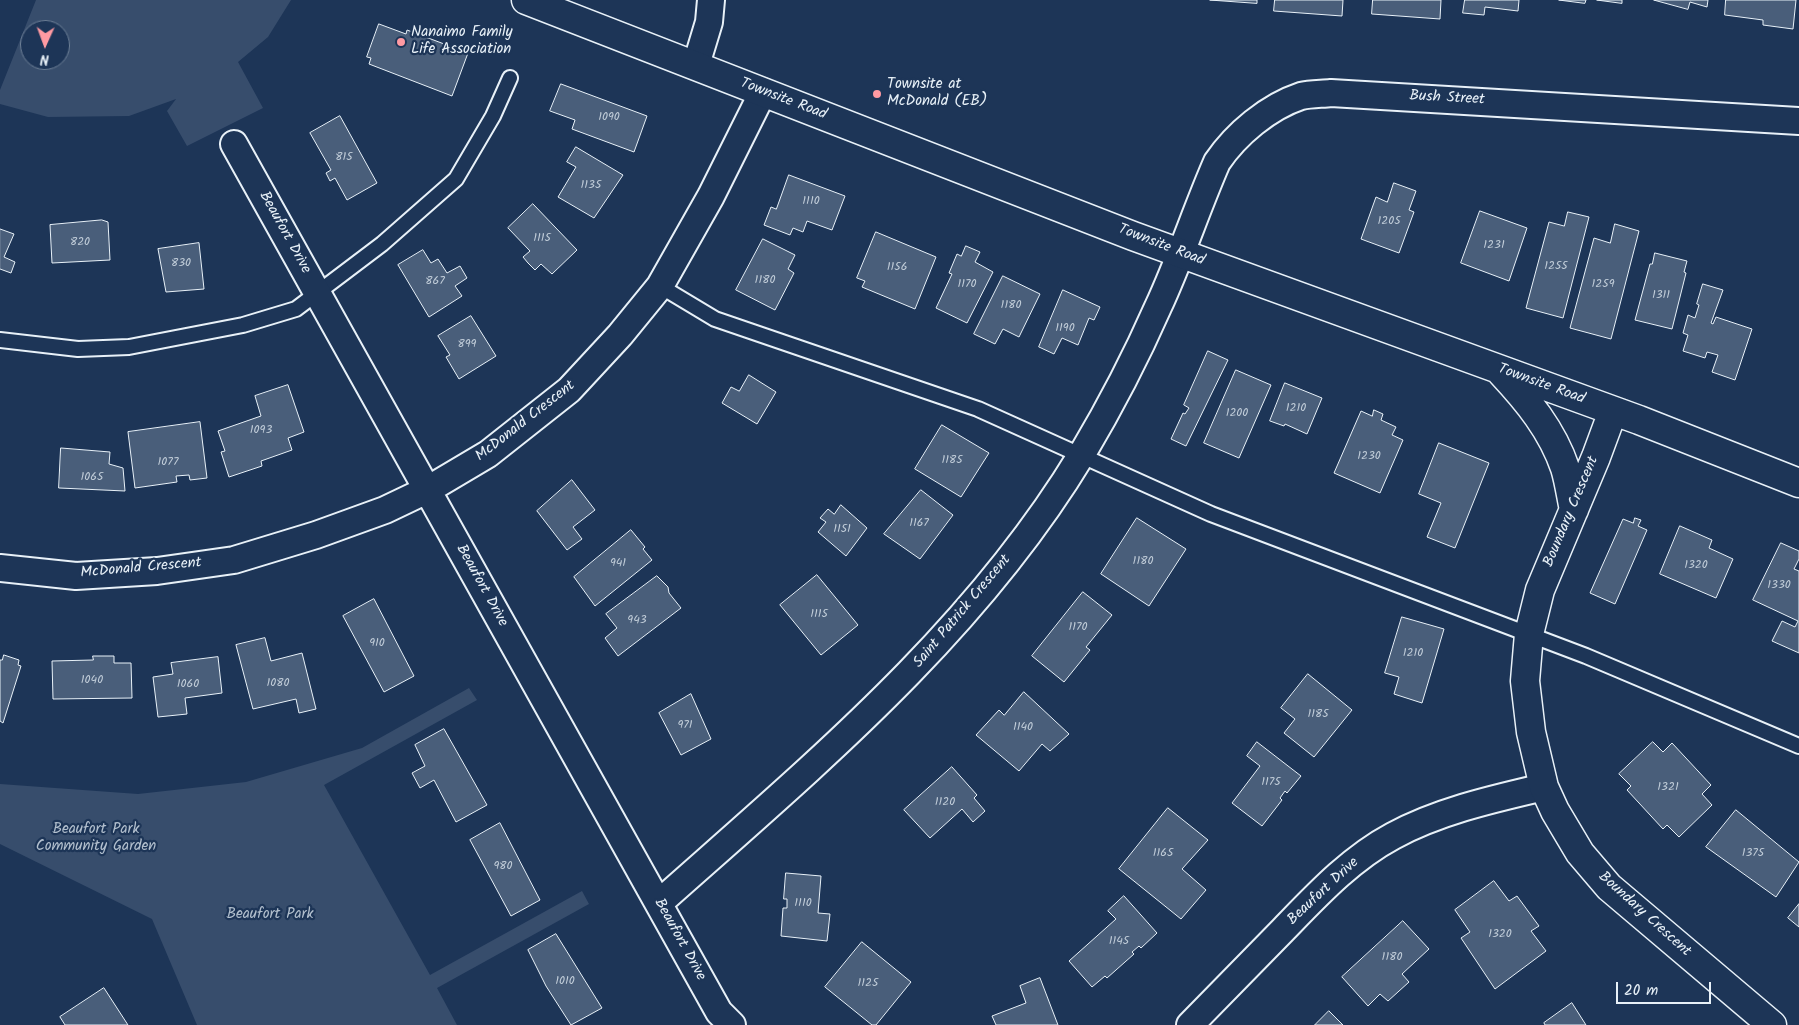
<!DOCTYPE html>
<style>
body{margin:0}
#map{position:relative;width:1799px;height:1025px;overflow:hidden;background:#1d3557;font-family:Kalam,sans-serif}
canvas{display:block}
.north{position:absolute;left:20px;top:20px;width:50px;height:50px;box-sizing:border-box;background:#1d3557;border:1px solid #6e8097;border-radius:50%;rotate:182deg;font-size:14px;font-weight:700;line-height:20px;text-align:center;color:#e8f1f8}
.north::after{content:'';display:block;margin:auto;width:18px;height:22px;background:#ff9aa2;clip-path:polygon(50% 0,100% 100%,50% 72%,0 100%)}
.scale{position:absolute;left:1616px;top:982px;width:95px;height:22px;box-sizing:border-box;border:2px solid #e8f1f8;border-top:0;padding-left:6px;font-size:15px;line-height:18px;white-space:nowrap;color:#e8f1f8;-webkit-text-stroke:4px #1d3557;paint-order:stroke}
</style>
<div id="map">
<canvas width="1799" height="1025"></canvas>
<div class="north">N</div>
<div class="scale">20 m</div>
</div>
<script>
const ctx = document.querySelector('canvas').getContext('2d');
ctx.lineJoin = 'round';
function paint(path, color) {
  ctx.fillStyle = color;
  ctx.fill(path, 'evenodd');
}
function stroke(path, color, width, dash) {
  ctx.strokeStyle = color;
  ctx.lineWidth = width;
  ctx.lineCap = dash ? 'butt' : 'round';
  ctx.setLineDash(dash || []);
  ctx.stroke(path);
}
function drawText(font, color, halo, rows, align = 'center') {
  ctx.font = font + ' Kalam,sans-serif';
  ctx.lineWidth = 4.5;
  ctx.setLineDash([]);
  ctx.textBaseline = 'middle';
  ctx.strokeStyle = halo;
  ctx.fillStyle = color;
  for (const [text, x, y, turn = 0] of rows) {
    ctx.save();
    ctx.translate(x, y);
    ctx.rotate((+turn || 0) * Math.PI / 180);
    ctx.textAlign = isNaN(turn) ? turn : align;
    if (halo) ctx.strokeText(text, 0, 0);
    ctx.fillText(text, 0, 0);
    ctx.restore();
  }
}
paint(new Path2D(`
 M36,0H291L268,37L238,62L263,108L187,146L167,111L176,99L129,116L48,117L0,104V90ZM30,30H60V60H30Z
 M469,688L477,700L324,785L430,975L582,891L589,904L437,988L457,1025H197L152,919L0,844V784L138,794L246,782L362,748Z`), '#374d6c');
const building = new Path2D(`
 M1210,0H1257V3Z
 M1275,0H1343L1342,16L1274,11Z
 M1373,0H1441L1440,19L1372,14Z
 M1465,0H1519L1518,11L1485,7L1484,15L1463,13Z
 M1559,0H1586L1585,3Z
 M1597,0H1622V3Z
 M1654,0H1708L1707,7L1690,2L1688,9Z
 M1726,0H1796L1793,29L1763,25V20L1725,15Z
 M379,24L406,34L407,30L468,53L452,96L369,64L371,58L367,57Z
 M561,84L647,116L634,152L572,129L575,120L550,111Z
 M340,116L377,183L347,200L335,178L330,181L326,173L331,170L310,133Z
 M576,147L623,175L594,218L558,197L576,167L567,162Z
 M789,175L845,196L832,230L807,221L803,232L793,228L790,235L764,225L771,207L776,209Z
 M1394,183L1416,191L1409,210L1414,212L1399,253L1361,239L1376,197L1387,202Z
 M533,204L577,250L552,274L541,264L535,270L528,263L523,257L530,251L508,228Z
 M1480,211L1527,228L1509,281L1461,263Z
 M1568,212L1589,217L1563,318L1526,308L1549,222L1564,226Z
 M102,220L108,222L110,260L52,263L50,225Z
 M1615,224L1639,231L1611,339L1570,328L1594,238L1610,243Z
 M0,229L14,234L4,257L15,262L11,273L0,269Z
 M876,232L936,257L915,309L862,287L865,281L857,278Z
 M763,239L795,255L788,269L794,273L775,310L736,290Z
 M199,243L204,289L166,292L158,249Z
 M966,246L980,252L975,262L993,272L967,323L936,308L952,274L949,273L957,254L961,256Z
 M423,250L431,263L438,259L447,273L460,266L467,278L455,286L462,296L429,317L398,265Z
 M1655,253L1687,261L1684,272L1686,273L1672,329L1635,320L1650,264H1652Z
 M1003,276L1040,294L1019,337L1003,329L995,344L974,334Z
 M1703,284L1723,290L1711,323L1713,324L1716,317L1752,329L1735,380L1712,372L1718,355L1707,352L1705,358L1683,351L1688,335L1683,333L1688,315L1695,318L1699,305L1697,304Z
 M1063,290L1100,307L1094,320L1089,318L1078,345L1062,338L1054,354L1039,347Z
 M471,316L496,356L459,379L446,357L450,355L438,336Z
 M1208,351L1228,360L1186,446L1171,439L1183,413L1185,414L1189,408L1184,405Z
 M1236,370L1271,385L1239,458L1204,443Z
 M749,375L776,392L757,424L722,403L731,387L739,391Z
 M1285,383L1322,398L1307,434L1285,424L1284,426L1270,421Z
 M288,385L304,432L288,438L292,450L261,461L262,466L229,477L221,452L225,451L218,431L261,416L255,396Z
 M1374,410L1383,414L1381,420L1396,427L1392,435L1403,440L1380,493L1334,473L1361,411L1372,416Z
 M200,422L207,478L190,480L189,475L176,476L177,482L135,488L128,432Z
 M942,425L989,453L961,497L915,469Z
 M1439,443L1489,463L1455,548L1427,537L1441,503L1419,494Z
 M61,448L110,452L109,464L123,468L125,491L59,488Z
 M572,480L595,510L573,527L582,539L567,550L537,511Z
 M921,490L953,515L920,559L884,534Z
 M841,505L867,528L846,556L818,532L826,522L820,518L828,509L834,514Z
 M1137,518L1186,549L1149,606L1101,574Z
 M1635,518L1641,520L1638,526L1647,530L1615,604L1590,593L1623,519L1633,523Z
 M1680,526L1712,540L1709,548L1733,559L1716,598L1660,574Z
 M631,530L645,547L643,549L652,560L595,606L574,577Z
 M1781,543L1799,551V559L1794,569L1799,571V653L1772,641L1782,621L1795,627L1798,621L1753,600Z
 M817,575L858,625L821,655L780,605Z
 M657,576L668,587L669,593L681,608L618,656L605,638L617,628L606,614Z
 M1083,592L1112,615L1086,647L1090,650L1064,682L1032,656Z
 M374,599L414,676L384,692L343,616Z
 M1402,617L1444,629L1422,703L1394,694L1399,677L1385,673Z
 M265,638L271,661L302,653L316,709L299,713L296,699L253,709L236,645Z
 M4,655L19,660L18,665L21,666L3,723L0,721V660H2Z
 M93,656H114V663H131L132,698L53,699L52,661L93,660Z
 M218,657L222,693L185,698L187,714L158,717L153,677L173,674L171,663Z
 M1308,674L1352,710L1314,757L1284,733L1295,719L1281,708Z
 M1024,692L1069,734L1050,751L1042,744L1019,771L976,735L999,710L1004,715Z
 M691,694L711,739L681,755L659,713Z
 M444,729L487,805L456,822L434,780L420,788L412,773L425,766L415,745Z
 M1257,742L1301,776L1287,793L1285,791L1280,798L1282,800L1262,826L1232,803L1260,766L1247,756Z
 M1653,742L1663,752L1672,743L1711,785L1702,794L1712,805L1679,837L1667,825L1663,829L1627,790L1631,786L1619,774Z
 M952,767L977,795L974,798L985,811L973,822L962,809L930,838L904,810Z
 M1168,808L1208,840L1182,869L1206,890L1181,919L1119,869Z
 M1736,810L1799,862L1776,897L1706,847Z
 M500,823L540,900L511,916L470,840Z
 M786,873L821,876L818,913L830,914L827,941L781,936L783,908H787V899H784Z
 M1494,881L1509,901L1517,896L1539,926L1531,931L1546,951L1495,989L1461,938L1470,932L1455,910Z
 M1124,896L1157,933L1141,948L1139,946L1132,952L1134,954L1107,978L1105,976L1092,987L1069,961L1116,919L1108,911Z
 M1799,904V927L1788,918Z
 M1403,921L1429,949L1402,974L1409,982L1388,1001L1380,994L1368,1006L1342,977Z
 M556,934L602,1008L571,1025L546,986L528,950Z
 M862,942L911,982L876,1025H872L825,987Z
 M1040,978L1058,1025H996L992,1016L1026,1003L1020,986Z
 M104,988L128,1025H65L60,1017Z
 M1572,1003L1586,1025H1545L1544,1023Z
 M1329,1011L1343,1025H1315Z`);
paint(building, '#495e7a');
stroke(building, '#e8f1f8', 1);
const service = new Path2D(`
 M660,286L715,319L978,409L1211,514L1586,656L1799,746
 M0,340L78,349L129,347L243,325L296,309L382,244L456,179L493,116L510,78`);
const minor = new Path2D(`
 M696,65L709,22L711,0
 M234,144L719,1012L732,1025
 M0,568L76,576L157,571L234,560L316,535L385,510L429,489L488,454L569,390L620,335L660,286L711,196L763,92
 M659,903C813,766 974,633 1082,454C1110,407 1136,357 1158,307C1180,260 1196,210 1217,162C1236,134 1268,107 1301,96C1310,94 1322,94 1331,93L1799,121
 M1190,1025C1221,993 1252,962 1283,930C1316,896 1350,859 1393,836C1439,811 1493,799 1544,787`);
const tertiary = new Path2D(`
 M526,0L1133,236L1639,420L1799,483
 M1501,372C1528,401 1552,430 1565,468C1569,481 1571,496 1574,510
 M1613,411L1596,457L1540,590L1529,634L1525,681L1531,732L1544,787L1555,811L1580,853L1609,887L1772,1025`);
stroke(service, '#e8f1f8', 18);
stroke(minor, '#e8f1f8', 30);
stroke(tertiary, '#e8f1f8', 31);
stroke(service, '#1d3557', 14);
stroke(minor, '#1d3557', 26);
stroke(tertiary, '#1d3557', 28);
for (const [x, y, r, color] of [
 [401,42,5,"#ff9aa2"],
 [877,94,5,"#ff9aa2"]
]) {
  const dot = new Path2D();
  dot.arc(x, y, r, 0, 2 * Math.PI);
  ctx.fillStyle = color;
  ctx.fill(dot);
  stroke(dot, '#1d3557', 2);
}
drawText('12px', '#c0ccd8', null, [
 ["1090",609,118],
 ["815",344,158],
 ["1135",591,186],
 ["1110",811,202],
 ["1205",1389,222],
 ["1115",542,239],
 ["820",80,243],
 ["1231",1494,246],
 ["830",181,264],
 ["1255",1556,267],
 ["1156",897,268],
 ["1180",765,281],
 ["867",435,282],
 ["1170",967,285],
 ["1259",1603,285],
 ["1311",1661,296],
 ["1180",1011,306],
 ["1190",1065,329],
 ["899",467,345],
 ["1210",1296,409],
 ["1200",1237,414],
 ["1093",261,431],
 ["1230",1369,457],
 ["1185",952,461],
 ["1077",168,463],
 ["1065",92,478],
 ["1167",919,524],
 ["1151",842,530],
 ["1180",1143,562],
 ["941",618,564],
 ["1320",1696,566],
 ["1330",1779,586],
 ["1115",819,615],
 ["943",637,621],
 ["1170",1078,628],
 ["910",377,644],
 ["1210",1413,654],
 ["1040",92,681],
 ["1080",278,684],
 ["1060",188,685],
 ["1185",1318,715],
 ["971",685,726],
 ["1140",1023,728],
 ["1175",1271,783],
 ["1321",1668,788],
 ["1120",945,803],
 ["1165",1163,854],
 ["1375",1753,854],
 ["980",503,867],
 ["1110",803,904],
 ["1320",1500,935],
 ["1145",1119,942],
 ["1180",1392,958],
 ["1010",565,982],
 ["1125",868,984]
]);
drawText('15px', '#e8f1f8', '#1d3557', [
 ["Nanaimo Family",411,33],
 ["Life Association",411,50],
 ["Townsite at",887,85],
 ["McDonald (EB)",887,102]
], 'left');
drawText('15px', '#e8f1f8', '#1d3557', [
 ["Bush Street",1447,99,3],
 ["Townsite Road",783,100,21],
 ["Beaufort Drive",284,233,61],
 ["Townsite Road",1161,246,21],
 ["Townsite Road",1541,385,20],
 ["McDonald Crescent",526,422,-38],
 ["Boundary Crescent",1572,512,-67],
 ["McDonald Crescent",141,569,-5],
 ["Beaufort Drive",481,586,61],
 ["Saint Patrick Crescent",963,612,-50],
 ["Beaufort Drive",1324,892,-43],
 ["Boundary Crescent",1644,915,42],
 ["Beaufort Drive",679,940,61]
]);
drawText('15px', '#b3c0ce', '#1d3557', [
 ["Beaufort Park",96,830],
 ["Community Garden",96,847],
 ["Beaufort Park",270,915]
]);
</script>
